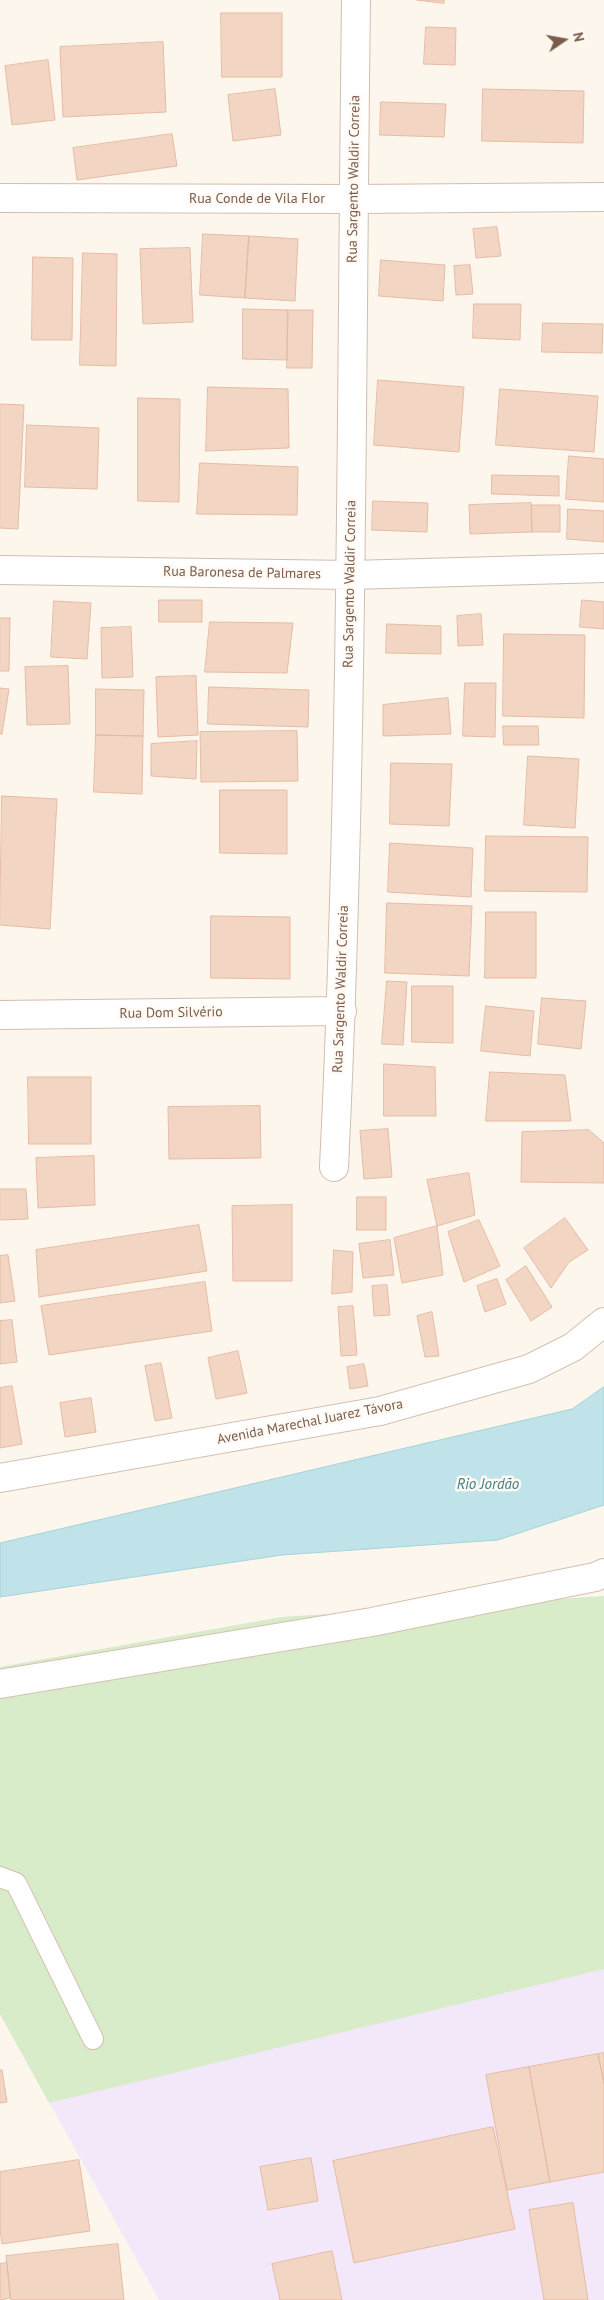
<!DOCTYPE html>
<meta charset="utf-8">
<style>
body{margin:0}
#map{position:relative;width:604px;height:2300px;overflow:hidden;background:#fdf6ec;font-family:"PT Sans",sans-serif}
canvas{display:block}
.north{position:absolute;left:539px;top:15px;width:50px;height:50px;-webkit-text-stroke:4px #fffaf3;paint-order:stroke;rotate:78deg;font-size:14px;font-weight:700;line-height:20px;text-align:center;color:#7a5c4d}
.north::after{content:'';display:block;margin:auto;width:18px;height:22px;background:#7a5c4d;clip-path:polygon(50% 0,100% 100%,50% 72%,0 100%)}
</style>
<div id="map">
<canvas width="604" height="2300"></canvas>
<div class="north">N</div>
</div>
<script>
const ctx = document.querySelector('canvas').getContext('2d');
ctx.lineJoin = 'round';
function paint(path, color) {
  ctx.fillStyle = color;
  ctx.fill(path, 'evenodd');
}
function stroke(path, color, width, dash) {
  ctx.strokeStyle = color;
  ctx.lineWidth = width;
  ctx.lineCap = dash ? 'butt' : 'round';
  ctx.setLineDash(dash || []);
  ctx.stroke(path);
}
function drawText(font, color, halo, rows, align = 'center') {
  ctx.font = font + ' "PT Sans",sans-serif';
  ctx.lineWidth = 5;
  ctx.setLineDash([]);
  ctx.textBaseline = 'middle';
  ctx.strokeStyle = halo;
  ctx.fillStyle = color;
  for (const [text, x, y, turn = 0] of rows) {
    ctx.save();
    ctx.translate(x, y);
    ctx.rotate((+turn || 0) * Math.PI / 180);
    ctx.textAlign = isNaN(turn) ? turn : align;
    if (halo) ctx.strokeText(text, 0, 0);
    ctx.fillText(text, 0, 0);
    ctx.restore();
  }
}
paint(new Path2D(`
 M604,1596V2300H159L0,2014V1667L282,1617Z`), '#f3e8fa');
paint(new Path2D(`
 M604,1596V1969L49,2103L0,2014V1667L282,1617Z`), '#d8ecc9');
const water = new Path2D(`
 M604,1387V1505L498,1540L282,1555L0,1597V1543L572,1409Z`);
paint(water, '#bfe3e8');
stroke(water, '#a5d3da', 1);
const building = new Path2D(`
 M417,0H444V3Z
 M221,13H282V77H222Z
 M426,27L456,28L455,65L424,64Z
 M163,42L166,112L63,117L60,47Z
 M48,60L55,120L12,125L5,66Z
 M275,89L281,135L233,141L228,95Z
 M483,89L584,91L583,143L482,141Z
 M381,102L446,104L444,137L380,135Z
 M172,134L177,166L77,180L73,148Z
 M497,227L501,256L476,258L473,229Z
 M203,234L249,236L245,298L200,295Z
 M249,236L298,239L295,301L245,298Z
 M190,248L193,322L143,324L140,249Z
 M83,253L117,254L116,366L80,365Z
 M33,257L73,258L72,340H32Z
 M381,260L445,265L443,301L379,296Z
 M470,265L473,294L456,295L454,266Z
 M474,304H521L520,340L473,338Z
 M243,309L288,310L287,360L243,359Z
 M288,310H313L312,368H287Z
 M543,323L603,324L602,353L542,352Z
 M378,380L464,387L459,452L374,445Z
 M208,387L288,389L289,448L206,451Z
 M500,389L598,396L594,452L496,445Z
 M138,398L180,399L179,502L138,501Z
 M0,404L24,405L18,529L0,528Z
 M27,425L99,428L97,489L25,487Z
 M569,456L604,459V502L566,499Z
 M200,463L298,467L297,515L197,514Z
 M492,475L559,476V496L492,494Z
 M373,501L428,503L427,532L372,530Z
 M531,503L532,532L470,534L469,505Z
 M532,505H560V532H532Z
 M568,509L604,511V542L567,539Z
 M159,600H202V622H159Z
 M582,600L604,602V629L580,627Z
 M54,601L91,603L87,659L51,657Z
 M481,614L483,645L458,646L457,616Z
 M0,618H10L9,671H0Z
 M210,622L293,623L287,673L205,672Z
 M387,624L441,626V654L386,653Z
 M131,627L133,677L102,678L101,628Z
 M504,634L585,635L584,718L503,716Z
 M68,666L70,724L27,725L25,667Z
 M196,676L198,735L158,737L156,677Z
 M465,683H496L495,737L463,736Z
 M209,687L309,690L308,727L208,724Z
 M0,688L9,689L2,734H0Z
 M96,689L144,690L143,736L96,735Z
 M448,698L451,734L383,736V705Z
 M503,726H538L539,745H504Z
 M297,731L298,781L201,782L200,732Z
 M96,735L143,736L142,794L94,792Z
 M197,741L196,779L151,776V744Z
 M528,756L579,759L575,828L524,825Z
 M391,763L452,764L449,826L390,824Z
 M220,790H287V854L220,853Z
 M2,796L57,799L50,929L0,925Z
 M486,836L588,837L587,892L485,891Z
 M390,843L473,848L471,897L388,892Z
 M387,903L472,906L469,976L385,973Z
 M486,912H536V978H485Z
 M211,916L290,917V979L211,978Z
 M387,981L407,982L403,1045L382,1044Z
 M412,986H453V1043L412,1042Z
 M542,998L586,1001L581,1049L538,1044Z
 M486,1006L534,1011L530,1056L481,1051Z
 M384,1064L435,1067L436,1116H384Z
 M490,1072L565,1075L571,1121H486Z
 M28,1077H91V1144H29Z
 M260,1106L261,1158L169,1159L168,1107Z
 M388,1129L392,1177L364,1179L360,1131Z
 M589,1130L604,1143V1183L521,1182L522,1132Z
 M94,1156L95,1205L38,1208L36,1158Z
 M469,1173L475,1215L437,1226L427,1180Z
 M0,1189H26L28,1219L0,1220Z
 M357,1197H386V1230H357Z
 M292,1205V1281H233L232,1206Z
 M565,1218L588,1250L569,1262L551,1288L524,1248Z
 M479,1220L500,1266L464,1282L448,1232Z
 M199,1225L207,1271L39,1297L36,1250Z
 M437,1226L443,1275L402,1283L394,1238Z
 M390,1240L394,1275L363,1278L359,1244Z
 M334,1250L353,1252L352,1292L332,1294Z
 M8,1255L15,1301L0,1303V1256Z
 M526,1266L552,1307L531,1321L506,1280Z
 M497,1279L506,1304L485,1312L477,1286Z
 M205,1282L212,1331L49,1355L41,1306Z
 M387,1285L390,1315L374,1316L372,1286Z
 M353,1306L357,1355L341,1356L338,1307Z
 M432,1312L439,1356L425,1357L417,1316Z
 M12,1320L17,1362L0,1364V1321Z
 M238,1351L247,1393L216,1399L208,1358Z
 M161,1363L172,1418L155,1421L145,1366Z
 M364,1364L368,1386L350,1389L347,1367Z
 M12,1386L22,1444L0,1448V1388Z
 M91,1398L96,1432L65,1437L60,1403Z
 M604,2053V2084L598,2054Z
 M598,2054L604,2084V2172L550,2182L529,2067Z
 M529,2067L550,2182L507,2190L486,2075Z
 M0,2070H2L7,2102L0,2103Z
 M493,2127L515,2229L354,2263L333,2161Z
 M311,2158L318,2201L268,2210L260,2167Z
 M79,2160L90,2231L2,2244L0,2229V2172Z
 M573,2203L588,2300H544L529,2210Z
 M118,2244L124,2300H11L6,2256Z
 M332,2251L342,2300H280L272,2264Z
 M7,2263L10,2298L0,2300V2264Z`);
paint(building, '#f3d5c3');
stroke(building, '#e6bba3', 1);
const service = new Path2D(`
 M0,1877L16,1883L93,2039`);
const minor = new Path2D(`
 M0,198L354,199L604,197
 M0,570L351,575L604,568
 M0,1015L342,1011
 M334,1167C353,778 351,389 356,0`);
const secondary = new Path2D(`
 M0,1478L380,1411L529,1369L573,1347L604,1322
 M0,1684L372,1622L595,1577L604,1573`);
stroke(service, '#d1beb0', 22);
stroke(minor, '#d1beb0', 30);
stroke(secondary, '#d6c0b0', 30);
stroke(service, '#fff', 20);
stroke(minor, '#fff', 28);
stroke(secondary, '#fff', 28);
drawText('14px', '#7a5c4d', '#fffaf3', [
 ["Rua Sargento Waldir Correia",354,179,-89],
 ["Rua Conde de Vila Flor",257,199],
 ["Rua Baronesa de Palmares",242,573,1],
 ["Rua Sargento Waldir Correia",350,584,-89],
 ["Rua Sargento Waldir Correia",341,989,-88],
 ["Rua Dom Silvério",171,1013,-1],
 ["Avenida Marechal Juarez Távora",310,1422,-11]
]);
drawText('italic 15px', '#437c86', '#fffaf3', [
 ["Rio Jordão",488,1485]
]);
</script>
